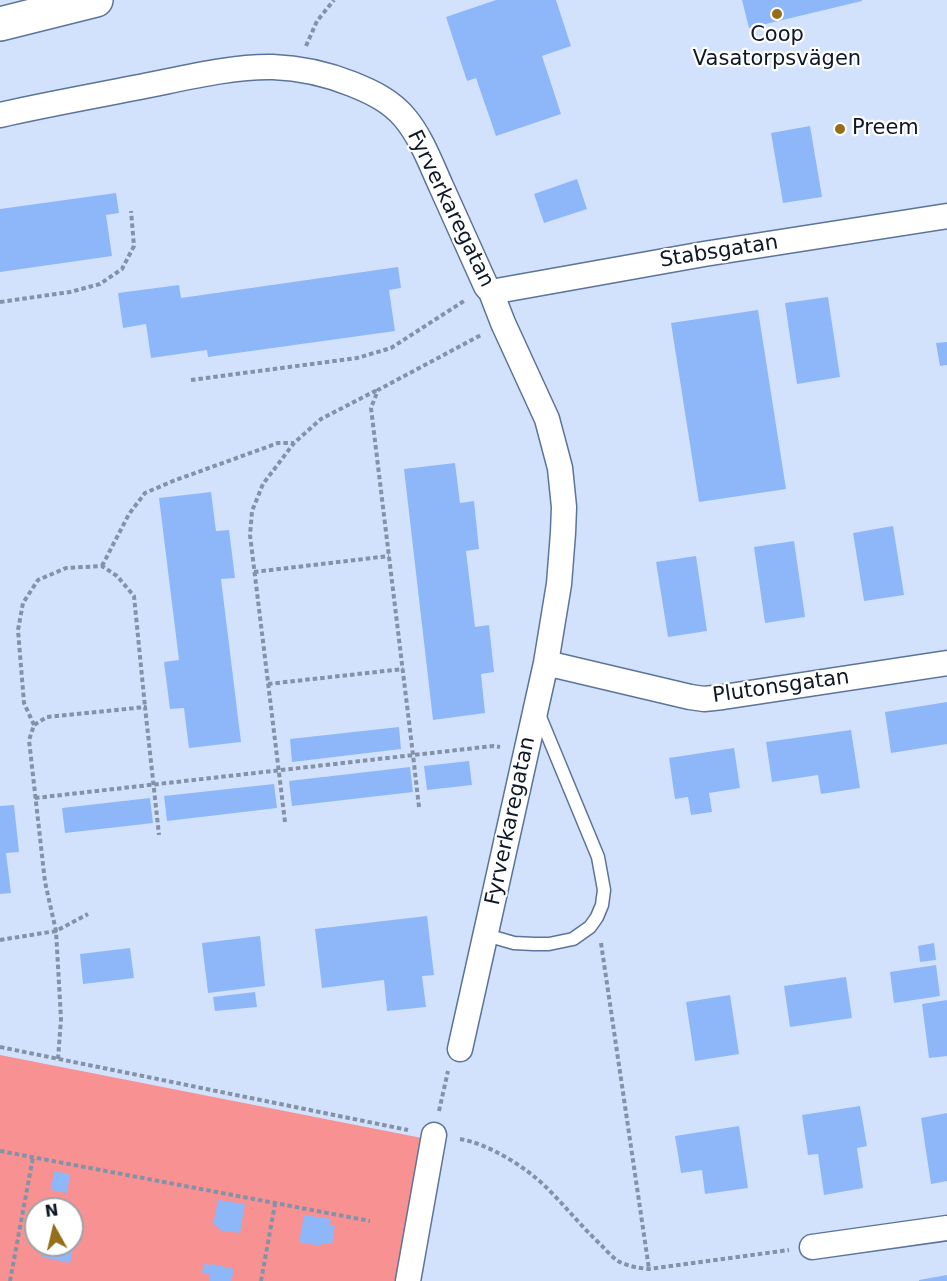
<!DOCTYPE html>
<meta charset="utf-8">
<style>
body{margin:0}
#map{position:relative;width:947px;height:1281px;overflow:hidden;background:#d2e2fc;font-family:"DejaVu Sans",sans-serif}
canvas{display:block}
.north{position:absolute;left:24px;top:1197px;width:60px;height:60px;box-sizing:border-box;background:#fff;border:2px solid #9fa2a8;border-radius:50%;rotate:352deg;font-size:16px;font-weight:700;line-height:24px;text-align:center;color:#0e1726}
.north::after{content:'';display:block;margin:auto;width:21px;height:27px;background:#966d18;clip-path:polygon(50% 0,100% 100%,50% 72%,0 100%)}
</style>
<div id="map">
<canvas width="947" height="1281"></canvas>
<div class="north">N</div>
</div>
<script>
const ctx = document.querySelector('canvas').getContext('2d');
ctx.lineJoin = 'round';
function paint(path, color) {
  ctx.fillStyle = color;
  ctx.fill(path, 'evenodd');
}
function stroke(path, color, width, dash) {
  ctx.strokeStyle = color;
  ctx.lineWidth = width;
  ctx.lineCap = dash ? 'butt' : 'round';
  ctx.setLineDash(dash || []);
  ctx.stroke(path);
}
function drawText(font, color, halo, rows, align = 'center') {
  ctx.font = font + ' "DejaVu Sans",sans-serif';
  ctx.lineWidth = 4.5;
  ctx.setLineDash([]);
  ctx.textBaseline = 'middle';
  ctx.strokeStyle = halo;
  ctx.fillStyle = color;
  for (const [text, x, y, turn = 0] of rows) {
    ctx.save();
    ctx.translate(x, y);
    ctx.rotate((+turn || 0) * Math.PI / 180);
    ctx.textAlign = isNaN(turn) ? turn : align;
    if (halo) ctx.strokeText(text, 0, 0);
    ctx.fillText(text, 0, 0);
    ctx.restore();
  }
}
paint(new Path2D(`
 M0,1055L427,1139L400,1281H0ZM36,1209H72V1245H36Z`), '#f89191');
paint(new Path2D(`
 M496,0H556L571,46L542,56L561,114L496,136L476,78L467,81L446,17Z
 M742,0H862V1L749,28Z
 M810,126L822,197L783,203L771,133Z
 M577,179L587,209L544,223L534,194Z
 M116,193L119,213L106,215L112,256L0,272V209Z
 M398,267L401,288L389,290L395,331L208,357L207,350L151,358L146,324L123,328L118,293L179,285L181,298Z
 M828,297L840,377L797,384L785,303Z
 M758,310L786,489L699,502L671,323Z
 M947,342V365L940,366L936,343Z
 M455,463L460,503L474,501L479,549L466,551L475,627L489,625L494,672L481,674L485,713L433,720L404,469Z
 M211,492L216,531L229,530L235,578L221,579L241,742L189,748L184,708L170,709L164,662L179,660L159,498Z
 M893,526L904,595L864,601L853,533Z
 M794,541L805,617L765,623L754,547Z
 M696,556L707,631L668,637L656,562Z
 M947,702V744L891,753L885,712Z
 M399,727L401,749L292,762L290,739Z
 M851,730L860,788L821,794L818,775L772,782L766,742Z
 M734,748L740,788L709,793L712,812L691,815L688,797L675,799L669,758Z
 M469,761L472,785L427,790L424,766Z
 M410,767L413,792L292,806L289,781Z
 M274,784L277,808L167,821L164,796Z
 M150,798L153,823L65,833L62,808Z
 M14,805L19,852L6,853L11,893L0,894V806Z
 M427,916L434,975L422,976L426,1007L387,1011L384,980L322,988L315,929Z
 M260,936L265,986L208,993L202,943Z
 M934,943L936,960L920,962L918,946Z
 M130,948L134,978L83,984L80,954Z
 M936,965L940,996L894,1003L890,972Z
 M846,977L852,1018L790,1027L784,986Z
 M255,992L257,1007L215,1011L213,997Z
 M730,995L739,1054L695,1061L686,1002Z
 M947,1000V1056L929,1058L922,1004Z
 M860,1106L867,1146L857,1148L863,1188L824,1195L818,1154L808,1155L802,1115Z
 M947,1113V1181L931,1184L921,1118Z
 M739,1126L748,1188L705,1194L702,1170L681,1173L675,1136Z
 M54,1171L70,1174L67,1193L51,1190Z
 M218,1200L245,1204L240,1233L218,1230L219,1227L213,1225Z
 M304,1215L331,1219L330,1225H335L332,1244L322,1243L321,1246L299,1242Z
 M72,1232L76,1233L70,1263L42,1257L45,1245H72Z
 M204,1264L212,1265V1264L234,1269L231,1281H209L210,1274L202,1273Z
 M947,1275V1281H919V1280Z`), '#8eb7fa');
const lane = new Path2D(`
 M486,935L514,943L534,944H549L573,939L590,927L597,917L602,905L604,890L598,857L538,712`);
const street = new Path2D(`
 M0,115C44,105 89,97 134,88C177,80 230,66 273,67C301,68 327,74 352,84C372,92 391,101 405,118C421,137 431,164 441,186C456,220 471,253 486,286L491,292L503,323L547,419L560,468L564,507L563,533L559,584L546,663L460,1049
 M491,292L704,254L947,216
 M546,663L690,697L704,699L723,697L947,663
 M812,1247L947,1228
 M408,1281L434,1135`);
const secondary = new Path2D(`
 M0,24L96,0`);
stroke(lane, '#5c749a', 15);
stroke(street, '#5c749a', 27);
stroke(secondary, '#5c749a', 36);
stroke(new Path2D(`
 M306,46L317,21L334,0
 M0,302L70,292L100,284L122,269L134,246L131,211
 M191,380L357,358L391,348L464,301
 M102,566L129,514L145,493L173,481L278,443H294
 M254,572L389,556
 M268,684L403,669
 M34,725L24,703L18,630L23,603L38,580L66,568L102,566L117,576L134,596L145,707
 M35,798L493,746L500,747
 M419,807L413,755L371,408L378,390L481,335
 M285,822L250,535L252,511L263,484L294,443L321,419L377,390
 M0,940L56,931L88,914
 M601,943L649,1269
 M0,1047L408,1130
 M58,1059L61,1019L56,931L45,882L29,740L34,725L47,717L145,707L159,835
 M439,1111L448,1071
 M460,1139C489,1144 526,1167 547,1188C566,1207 582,1227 601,1245C606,1250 612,1257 618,1261C627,1266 638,1268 649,1269L789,1250
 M0,1151L370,1221
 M10,1281L33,1157
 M261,1281L275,1204`), '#8492a7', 4, [4.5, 3]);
stroke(lane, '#fff', 12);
stroke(street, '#fff', 24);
stroke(secondary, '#fff', 33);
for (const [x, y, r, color] of [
 [777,14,6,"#966d18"],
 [840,129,6,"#966d18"]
]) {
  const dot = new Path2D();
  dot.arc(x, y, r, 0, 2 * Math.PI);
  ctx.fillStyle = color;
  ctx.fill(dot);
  stroke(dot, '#fff', 2);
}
drawText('21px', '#0e1726', '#fff', [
 ["Coop",777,36],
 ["Vasatorpsvägen",777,60],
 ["Preem",852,129,"left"]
]);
drawText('21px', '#0e1726', '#fff', [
 ["Fyrverkaregatan",450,209,64],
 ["Stabsgatan",719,252,-9],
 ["Plutonsgatan",781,687,-8],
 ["Fyrverkaregatan",511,821,-78]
]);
</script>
